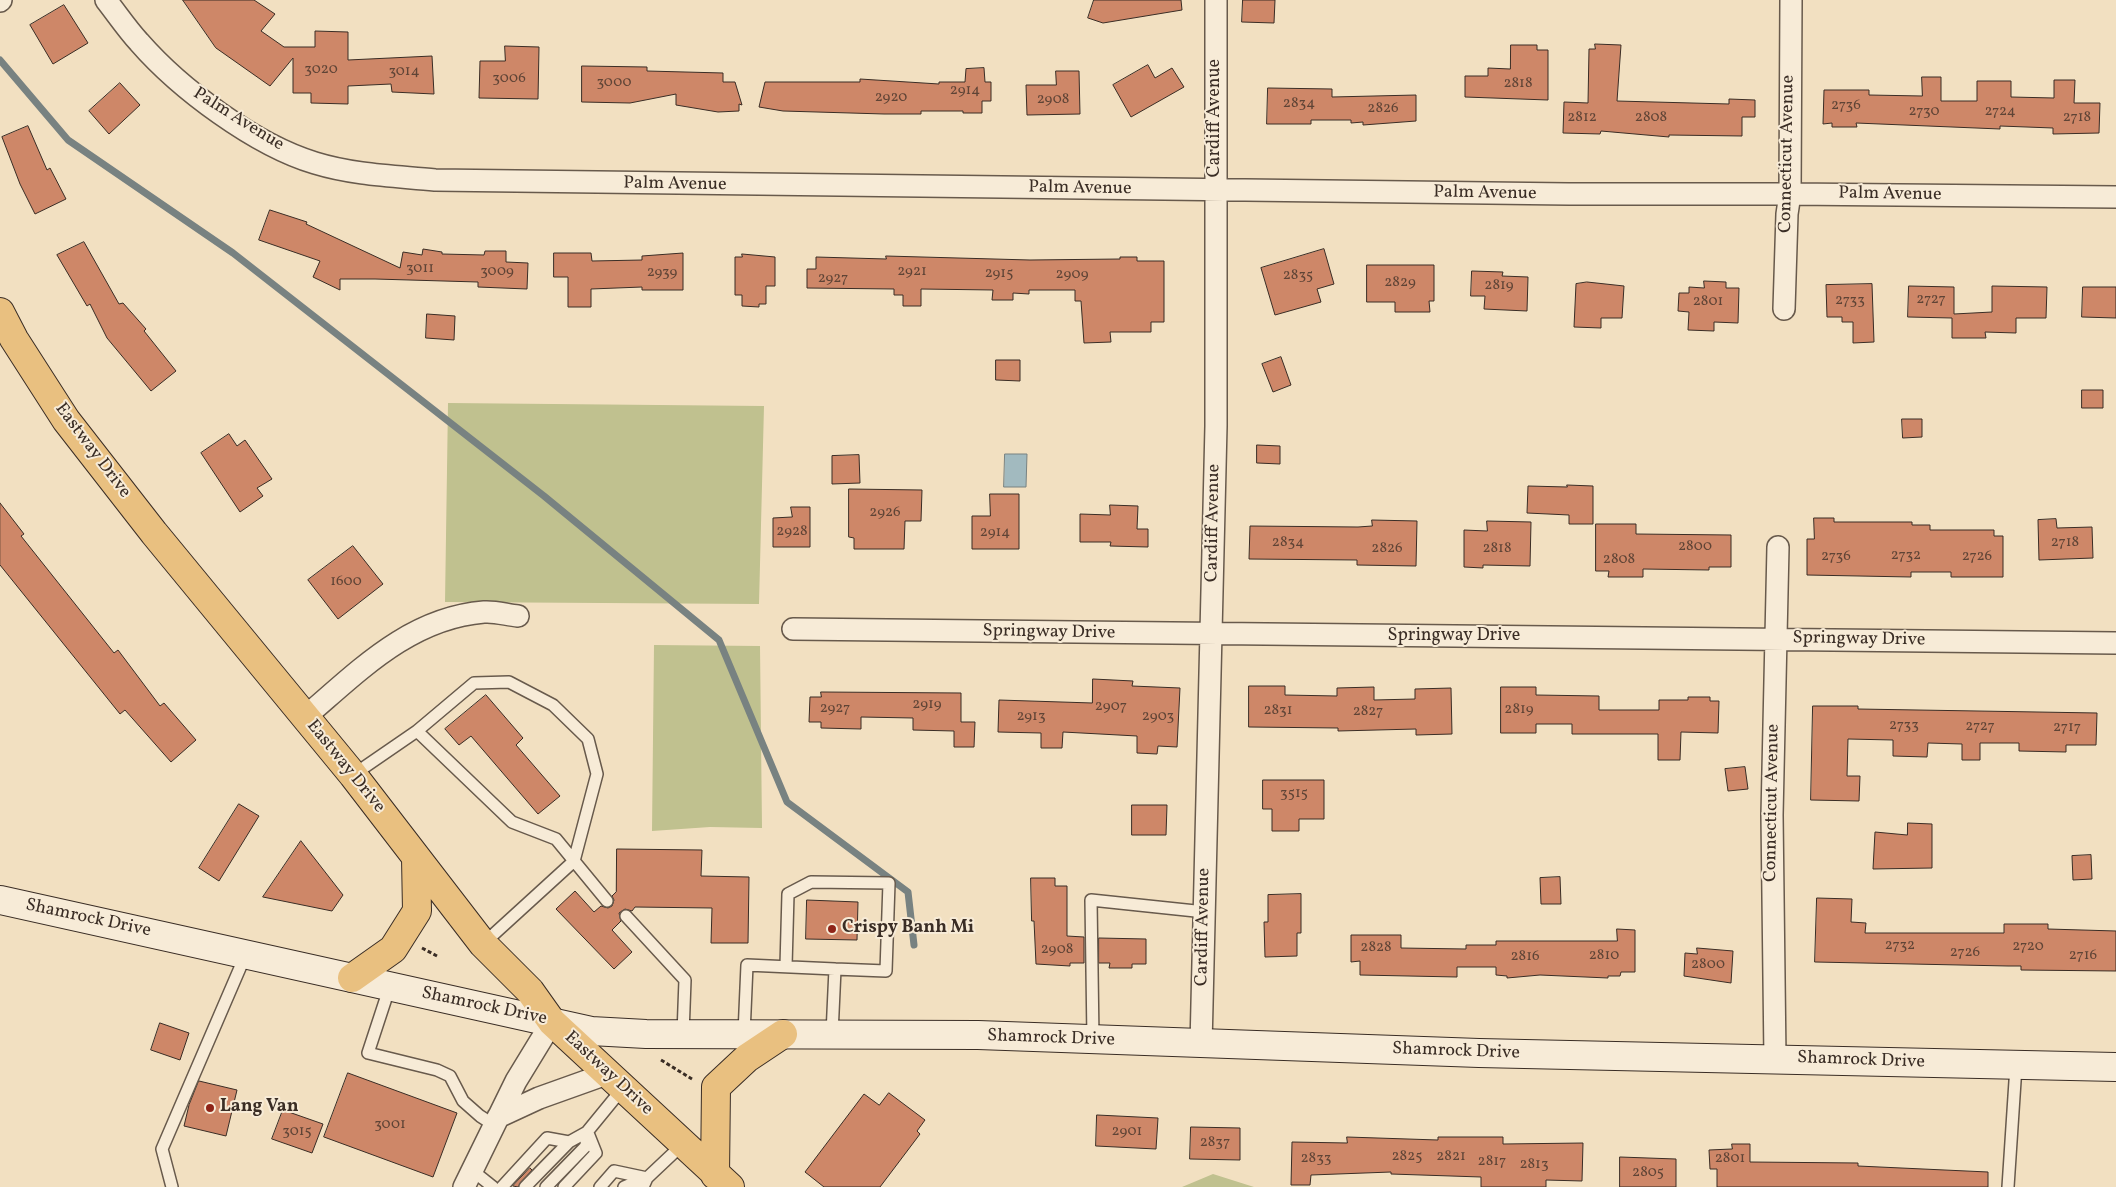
<!DOCTYPE html>
<style>
body{margin:0}
canvas{display:block;background:#f2e0c1}
</style>
<canvas width="2116" height="1187"></canvas>
<script>
const ctx = document.querySelector('canvas').getContext('2d');
ctx.lineJoin = 'round';
function paint(path, color) {
  ctx.fillStyle = color;
  ctx.fill(path, 'evenodd');
}
function stroke(path, color, width, dash) {
  ctx.strokeStyle = color;
  ctx.lineWidth = width;
  ctx.lineCap = dash ? 'butt' : 'round';
  ctx.setLineDash(dash || []);
  ctx.stroke(path);
}
function drawText(font, color, halo, rows, align = 'center') {
  ctx.font = font + ' Vollkorn,serif';
  ctx.lineWidth = 4;
  ctx.setLineDash([]);
  ctx.textBaseline = 'middle';
  ctx.strokeStyle = halo;
  ctx.fillStyle = color;
  for (const [text, x, y, turn = 0] of rows) {
    ctx.save();
    ctx.translate(x, y);
    ctx.rotate((+turn || 0) * Math.PI / 180);
    ctx.textAlign = isNaN(turn) ? turn : align;
    if (halo) ctx.strokeText(text, 0, 0);
    ctx.fillText(text, 0, 0);
    ctx.restore();
  }
}
paint(new Path2D(`
 M448,403L764,406L759,604L445,602Z
 M654,645L760,646L762,828L710,827L652,831Z
 M1213,1174L1254,1187H1182Z`), '#c0c18f');
const water = new Path2D(`
 M1005,454H1027L1026,487H1004Z`);
paint(water, '#a2babf');
stroke(water, '#788281', 1);
stroke(new Path2D(`
 M0,60L68,140L233,253L544,496L719,640L787,802L908,892L914,945`), '#788281', 7);
const building = new Path2D(`
 M183,0H254L275,14L261,31L284,47H315V31L348,32V60L432,56L434,94L392,92L391,84L348,86V104L311,103V93H293V58L270,86L216,48Z
 M1094,0H1181L1182,10L1103,23L1088,18Z
 M1243,0H1275L1274,23L1242,22Z
 M64,5L88,43L53,64L30,25Z
 M1595,44L1621,45L1617,101L1729,104V99L1755,100V117H1742V136L1669,135V137L1601,131L1600,134L1563,133L1564,102L1588,103L1589,49H1595Z
 M1511,45H1537V50H1548V100L1465,97V76H1488V68L1510,69Z
 M505,46L539,47L538,99L479,98L480,61H505Z
 M1148,65L1155,78L1172,68L1184,87L1131,117L1113,85Z
 M582,66L647,67V71L723,73V82H735L742,105L739,104V111L718,112L676,105V94L630,103L582,102Z
 M984,68L985,82H991V101H982V113H963V111H921V114H884L783,111L759,107L765,82H860V79L939,84V82H965L966,69Z
 M1056,71H1079L1080,114L1027,115L1026,85H1056Z
 M1922,77H1941V101H1977V81H2011V97L2054,98V80H2075L2074,103H2100L2099,133L2053,134V128L2000,126V129L1856,123L1857,127H1832V123L1823,124L1824,90H1869V95L1922,96Z
 M120,83L140,105L109,134L89,111Z
 M1268,88L1332,89V97L1416,95V121L1363,125V122L1351,123V120H1311V124H1267Z
 M28,126L47,170L50,168L66,199L35,214L20,184L2,137Z
 M270,210L307,222L306,224L400,268L403,252L422,255L423,249L442,252V254L484,255L485,251H506V262L528,263L527,289L478,287V282L375,279H340V290L313,277L320,261L259,240Z
 M84,242L119,304L123,303L146,329L144,331L176,371L151,391L107,338L90,304L87,306L57,255Z
 M1324,249L1334,284L1317,289L1321,302L1275,315L1261,268Z
 M554,253H591L592,261L642,260V256L683,253V290H642V287L591,289V307H568V277H554Z
 M742,254L775,257V286H766V304H759V307L742,306V295H735V257H742Z
 M886,256L1030,260L1120,259V257H1137V261H1164V322H1151V332H1110L1111,342L1084,343L1081,301H1075V290H1029V294L1013,293V300H992L993,290L921,289V306H903V295H894V289L807,288V269H816V257L886,259Z
 M1367,265H1434V301H1429L1430,312H1395V302H1367Z
 M1472,271L1503,272L1502,276L1528,277L1527,311L1484,309L1485,296H1471Z
 M1704,281L1726,282V288H1739L1738,323L1714,322V331L1688,330L1689,312L1678,311L1679,293H1689V287L1704,288Z
 M1587,282L1624,286L1622,318H1601V328L1574,327L1576,284Z
 M1872,284L1874,342L1853,343V322H1842V317H1827L1826,285Z
 M1909,286L1954,287V314L1992,312V286L2047,287L2046,318H2016V333L1985,332L1986,338H1952V318L1908,317Z
 M2083,287H2116V318L2082,317Z
 M427,314L455,316L454,340L426,338Z
 M1281,357L1291,385L1273,392L1262,364Z
 M996,360H1020V381L996,380Z
 M2082,390H2103V408H2082Z
 M1902,419H1922V437L1903,438Z
 M229,434L237,446L245,440L272,479L257,488L263,496L240,512L201,453Z
 M1257,445L1280,446V464L1257,463Z
 M859,455L860,483L832,484V456Z
 M1567,485L1593,486V524H1569V515L1527,513L1528,486L1567,487Z
 M849,489L922,490L921,521H905L904,549H854V538L849,537Z
 M990,494H1019V549H972V516H990Z
 M0,503L24,534L21,536L114,653L118,650L160,706L164,703L196,740L171,762L125,710L120,714L0,565Z
 M1110,505L1138,506L1137,529H1148V547L1110,546L1111,542H1080V514L1110,515Z
 M791,507H810V547H773V518L792,517Z
 M1814,518H1834V522H1912V525H1930V530H1994V536H2003V577H1951V572H1911V577L1807,575V539H1814Z
 M2056,519L2057,528L2092,527L2093,558L2039,560L2038,520Z
 M1372,520L1417,521L1416,566L1357,565V560L1249,559L1250,526L1358,527L1372,526Z
 M1487,521L1531,522L1530,566L1483,565V568L1464,567V530L1487,531Z
 M1596,524H1636V534L1731,535V567H1709V570L1643,569V577H1608L1609,571H1596Z
 M353,546L383,584L338,619L308,580Z
 M1093,679L1133,681L1132,686L1180,688L1177,747L1158,746L1157,754L1137,753V736L1063,732L1062,748H1041V733L998,732L999,700L1092,703Z
 M1249,686H1285V695L1337,696V688L1374,687V700L1415,699V689L1451,688L1452,734L1416,735V729L1338,731V728L1249,727Z
 M1501,687H1536V695L1599,696V710H1659V700H1688V697H1710V701H1719L1718,733L1681,732L1680,760H1658V734H1572V724H1536V733H1501Z
 M821,692L961,693V722H975L974,747H954V731L913,730V718L861,717V729L821,728V722H809L810,697H821Z
 M486,695L523,738L516,745L560,796L538,814L471,736L459,745L445,729Z
 M1813,706H1858V709L2097,713L2096,745H2066V752L2019,751V743H1980V760H1962V744L1928,743L1927,757L1893,756V740L1848,739L1847,776H1860L1859,801L1811,800Z
 M1745,767L1748,789L1728,791L1725,769Z
 M1263,780H1324V819H1299V831H1272V809H1263Z
 M239,804L259,816L219,881L199,868Z
 M1132,805H1167L1166,835H1132Z
 M1908,823L1932,824V868L1873,869L1875,832L1907,835Z
 M301,841L343,895L332,911L263,897Z
 M617,849L702,850L701,876L749,877L748,943H711L712,908L635,907L632,911L625,909L619,913L621,921L612,930L632,952L614,969L556,909L575,891L594,912L601,906L608,908L612,906L614,900L612,896L616,892Z
 M2091,855L2092,879L2073,880L2072,856Z
 M1560,877L1561,904H1541L1540,878Z
 M1031,878H1055V886H1067V936L1084,937V963H1070V966L1036,964L1034,921H1032Z
 M1301,894V933H1297V956L1265,957L1264,922H1268V895Z
 M1817,898L1852,899L1851,922L1866,923L1865,933H2004V924H2048V929L2116,931V971L2021,970V966H2008L1815,962Z
 M807,900L858,902L857,940L806,939Z
 M1617,929L1635,930V972H1621L1620,976H1608V978L1540,975L1507,978V976L1496,975V967H1457V977L1360,975V961L1351,962V935H1401V948L1466,949V945H1496V941H1617Z
 M1099,938L1146,939V964H1132V968H1109L1110,963H1099Z
 M1697,948L1733,951L1731,983L1684,976L1685,953L1697,954Z
 M160,1023L189,1033L180,1060L151,1050Z
 M348,1073L457,1113L433,1177L324,1137Z
 M199,1081L237,1090L226,1136L184,1126L189,1105Z
 M889,1093L925,1120L917,1131L920,1134L880,1187H824L805,1172L864,1094L879,1105Z
 M283,1110L323,1124L312,1153L272,1139Z
 M1097,1115L1158,1118L1156,1149L1096,1146Z
 M1191,1127L1240,1128V1160L1190,1159Z
 M1347,1137L1438,1140V1137H1503V1144L1583,1143L1582,1181L1546,1180V1187H1481V1177L1391,1174V1172L1311,1175L1310,1185H1291L1292,1142L1347,1143Z
 M1732,1144H1750V1162L1858,1163V1166L1988,1172V1187H1717V1169H1710L1709,1150L1732,1149Z
 M1620,1157L1676,1159V1187H1620Z
 M530,1168L532,1170L518,1187L513,1186Z`);
paint(building, '#ce8768');
stroke(building, '#3a2d25', 1);
const lane = new Path2D(`
 M417,731L474,683L509,682L553,705L588,739L597,774L574,861L483,944
 M353,775L417,731L512,822L556,839L607,901
 M626,916L685,980L683,1034
 M786,966L788,894L811,882L889,883L886,971L835,969
 M390,986L368,1053L437,1070L450,1076L463,1101L480,1116L494,1125
 M744,1034L747,965L835,969L832,1034
 M1093,1039L1091,900L1205,912
 M473,1171L493,1187
 M172,1187L162,1149L246,954
 M502,1187L547,1138L569,1142
 M525,1187L569,1142L587,1132L623,1088
 M546,1187L586,1146L587,1132
 M564,1187L596,1153L588,1133
 M600,1187L614,1171L647,1178
 M624,1187L645,1178
 M643,1187L647,1178L683,1144
 M2008,1187L2016,1066`);
const street = new Path2D(`
 M106,0C117,14 127,29 139,42C180,89 255,145 315,163C354,175 395,176 435,180L1569,194H1790L2116,197
 M0,1L1,0
 M1784,309L1787,214L1790,194L1791,0
 M793,629L2116,643
 M305,717C358,672 409,618 484,612C495,611 507,615 518,616
 M1201,1045L1216,426V0
 M1775,1059L1772,815L1778,547
 M498,1117L539,1098L609,1073
 M464,1187L516,1081L552,1022`);
const secondary = new Path2D(`
 M0,900L591,1031L646,1034L978,1035L1479,1053L2116,1067`);
const primary = new Path2D(`
 M0,312L14,339L66,420L154,533L353,775L483,944L530,991L552,1022L730,1187
 M352,978L393,949L417,911L416,858
 M715,1175L716,1087L747,1058L783,1034`);
stroke(lane, '#685a4c', 14);
stroke(street, '#685a4c', 24);
stroke(secondary, '#3a2d25', 30);
stroke(primary, '#3a2d25', 30);
stroke(new Path2D(`
 M422,948L437,956
 M661,1060L692,1079`), '#3a2d25', 3, [4, 2.5]);
stroke(lane, '#f7ebd7', 11);
stroke(street, '#f7ebd7', 21);
stroke(secondary, '#f7ebd7', 28);
stroke(primary, '#e9c080', 28);
for (const [x, y, r, color] of [
 [832,929,5,"#8f2418"],
 [210,1108,5,"#8f2418"]
]) {
  const dot = new Path2D();
  dot.arc(x, y, r, 0, 2 * Math.PI);
  ctx.fillStyle = color;
  ctx.fill(dot);
  stroke(dot, '#f7ebd7', 2);
}
drawText('15px', '#5f4436', null, [
 ["3020",321,70],
 ["3014",404,72],
 ["3006",509,79],
 ["3000",614,83],
 ["2818",1518,84],
 ["2914",965,91],
 ["2920",891,98],
 ["2908",1053,100],
 ["2834",1299,104],
 ["2736",1846,106],
 ["2826",1383,109],
 ["2730",1924,112],
 ["2724",2000,112],
 ["2812",1582,118],
 ["2808",1651,118],
 ["2718",2077,118],
 ["3011",420,269],
 ["3009",497,272],
 ["2921",912,272],
 ["2939",662,273],
 ["2915",999,274],
 ["2909",1072,275],
 ["2835",1298,276],
 ["2927",833,279],
 ["2829",1400,283],
 ["2819",1499,286],
 ["2727",1931,300],
 ["2733",1850,301],
 ["2801",1708,302],
 ["2926",885,513],
 ["2928",792,532],
 ["2914",995,533],
 ["2834",1288,543],
 ["2718",2065,543],
 ["2800",1695,547],
 ["2826",1387,549],
 ["2818",1497,549],
 ["2732",1906,556],
 ["2736",1836,557],
 ["2726",1977,557],
 ["2808",1619,560],
 ["1600",346,582],
 ["2919",927,705],
 ["2907",1111,707],
 ["2927",835,709],
 ["2819",1519,710],
 ["2831",1278,711],
 ["2827",1368,712],
 ["2913",1031,717],
 ["2903",1158,717],
 ["2733",1904,726],
 ["2727",1980,727],
 ["2717",2067,728],
 ["3515",1294,794],
 ["2732",1900,946],
 ["2720",2028,947],
 ["2828",1376,948],
 ["2908",1057,950],
 ["2726",1965,953],
 ["2810",1604,956],
 ["2716",2083,956],
 ["2816",1525,957],
 ["2800",1708,965],
 ["3001",390,1125],
 ["3015",297,1132],
 ["2901",1127,1132],
 ["2837",1215,1143],
 ["2825",1407,1157],
 ["2821",1451,1157],
 ["2833",1316,1159],
 ["2801",1730,1159],
 ["2817",1492,1162],
 ["2813",1534,1165],
 ["2805",1648,1173]
]);
drawText('18px', '#3a2d25', '#f7ebd7', [
 ["Cardiff Avenue",1216,118,-90],
 ["Palm Avenue",238,120,32],
 ["Connecticut Avenue",1788,154,-89],
 ["Palm Avenue",675,185,1],
 ["Palm Avenue",1080,189,1],
 ["Palm Avenue",1485,194,1],
 ["Palm Avenue",1890,195,1],
 ["Eastway Drive",92,451,53],
 ["Cardiff Avenue",1214,523,-89],
 ["Springway Drive",1049,633,1],
 ["Springway Drive",1454,637],
 ["Springway Drive",1859,640,1],
 ["Eastway Drive",345,767,51],
 ["Connecticut Avenue",1773,803,-89],
 ["Shamrock Drive",88,919,12],
 ["Cardiff Avenue",1204,927,-89],
 ["Shamrock Drive",484,1007,12],
 ["Shamrock Drive",1051,1039,2],
 ["Shamrock Drive",1456,1052,2],
 ["Shamrock Drive",1861,1061,2],
 ["Eastway Drive",608,1074,43]
]);
drawText('bold 18px', '#3a2d25', '#f7ebd7', [
 ["Crispy Banh Mi",842,929],
 ["Lang Van",220,1108]
], 'left');
</script>
